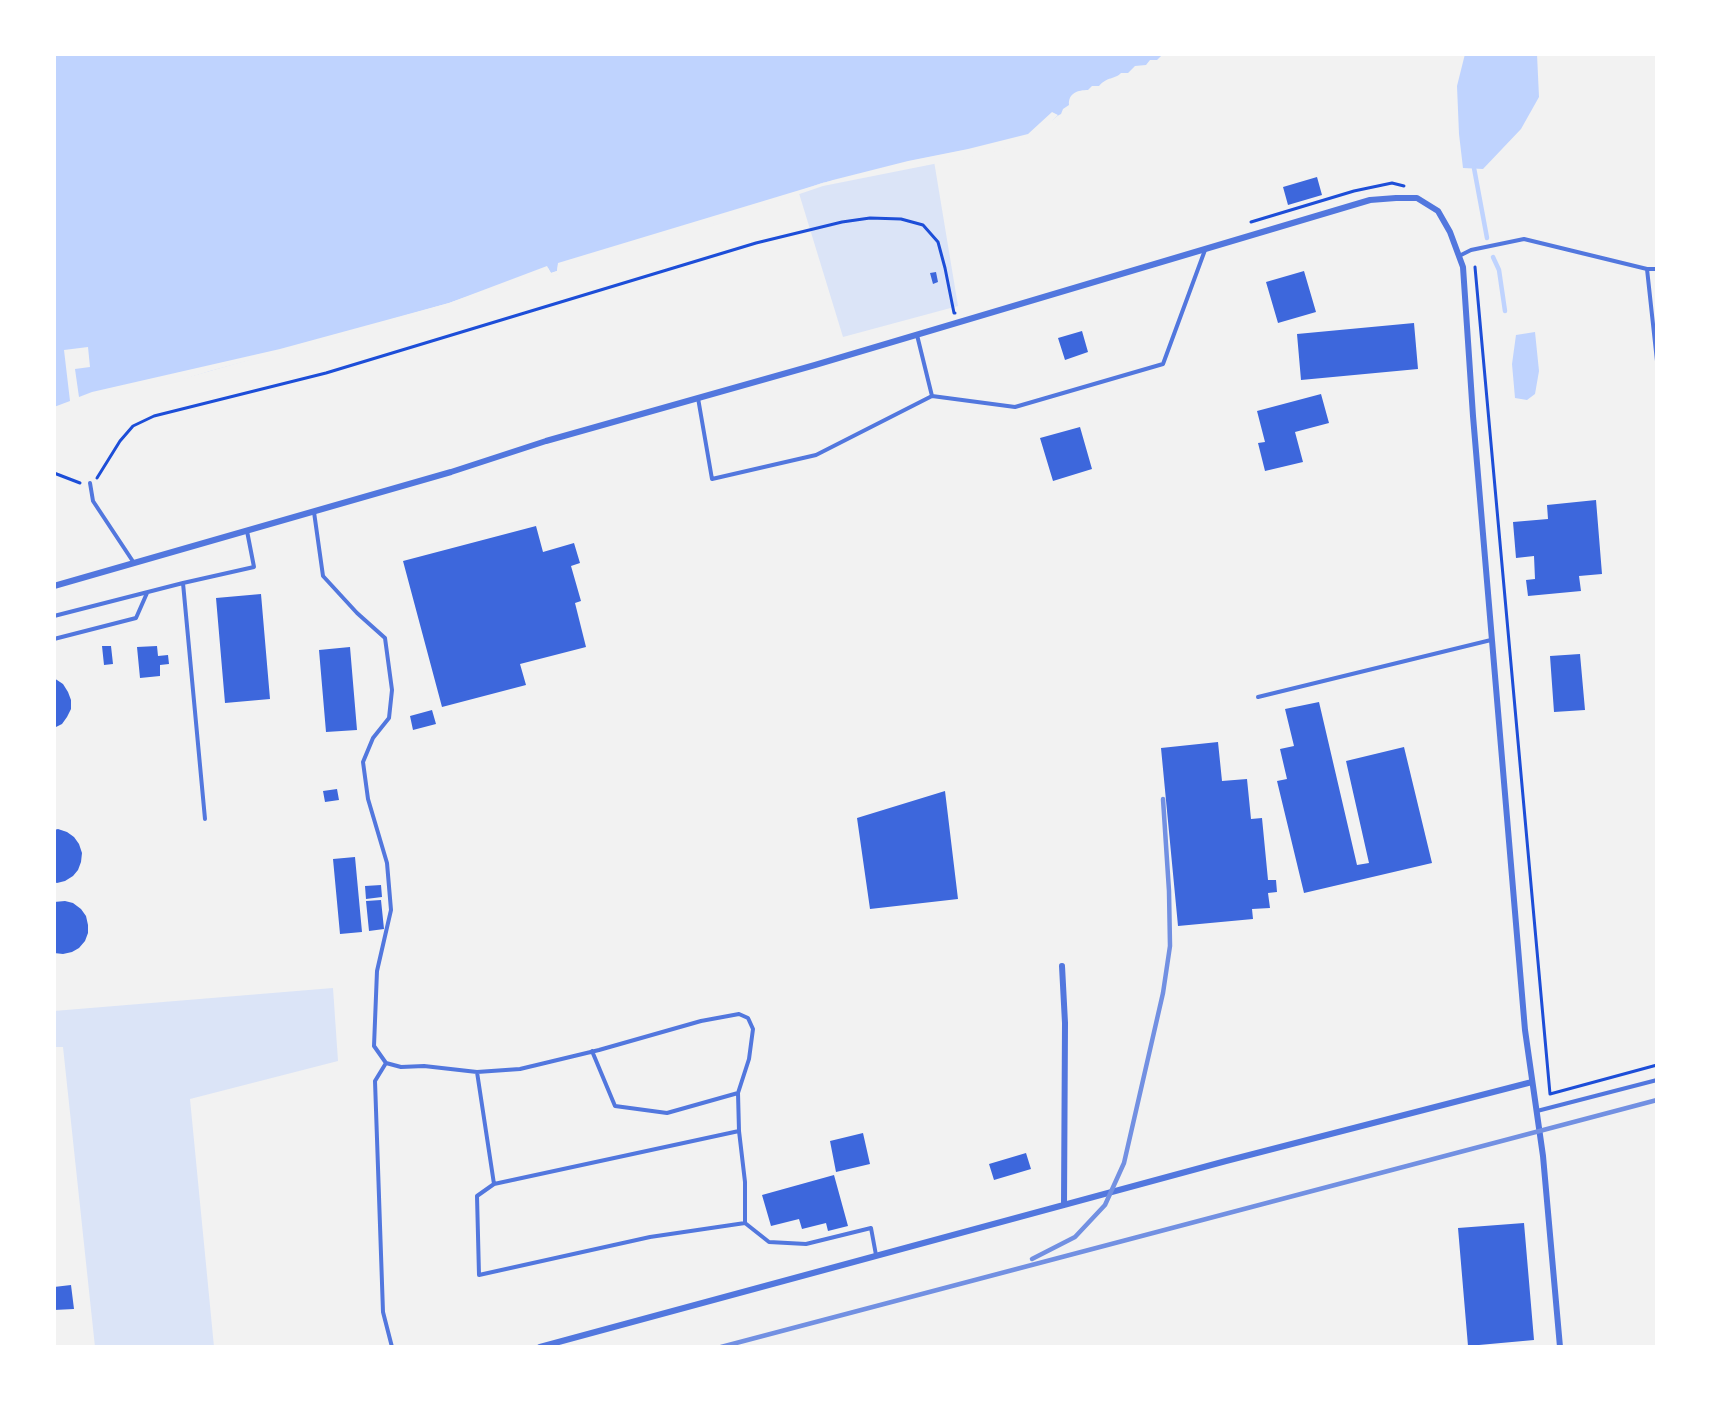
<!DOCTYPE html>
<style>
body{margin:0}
#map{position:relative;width:1711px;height:1401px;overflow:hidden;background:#f2f2f2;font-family:"Fira Sans Condensed",sans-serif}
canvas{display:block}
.frame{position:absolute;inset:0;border:56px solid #fff;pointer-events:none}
</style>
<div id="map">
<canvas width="1711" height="1401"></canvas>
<div class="frame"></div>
</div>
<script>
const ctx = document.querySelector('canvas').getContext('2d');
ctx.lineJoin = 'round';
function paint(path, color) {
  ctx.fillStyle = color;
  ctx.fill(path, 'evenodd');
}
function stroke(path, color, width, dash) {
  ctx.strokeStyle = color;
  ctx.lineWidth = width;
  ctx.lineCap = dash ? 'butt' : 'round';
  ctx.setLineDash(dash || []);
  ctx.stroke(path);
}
paint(new Path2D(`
 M934,161L958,306L843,337L798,190L838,179Z
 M333,988L338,1061L190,1099L214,1347H95L63,1047H54V1011Z`), '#dbe4f7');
paint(new Path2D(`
 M54,54H1163L1157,60H1150L1146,65L1135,66L1128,73H1121C1114,80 1108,76 1099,86H1092L1088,90C1078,90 1068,93 1069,105L1063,109L1061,114C1053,117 1048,127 1044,135L822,183L713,221L558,265L557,271L551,273L548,268L449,303L122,396L54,449Z
 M1465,54H1537L1539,97L1521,129L1483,169L1463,168L1459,134L1457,86Z
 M1535,332L1539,371L1535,394L1527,400L1515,398L1512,364L1516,335Z`), '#bfd3fe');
paint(new Path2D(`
 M1052,112L1058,115L1053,120L1052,128L1045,137L984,154L823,186L714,223L561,268L560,272L558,274L551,276L547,272L450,306L210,371L124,398L101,413L72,448L59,453L54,452V407L70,401L64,350L88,347L90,367L75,369L79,397L92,392L280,349L449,303L547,266L551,273L557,271L558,263L833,180L908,161L968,149L1028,134Z`), '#f2f2f2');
stroke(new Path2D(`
 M1474,168L1487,238
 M1493,257L1499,270L1505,311`), '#bfd3fe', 4.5);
paint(new Path2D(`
 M1317,177L1322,195L1288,205L1283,187Z
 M1304,271L1316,312L1278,323L1266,282Z
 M936,272L938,282L933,284L930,273Z
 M1414,323L1418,369L1301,380L1297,334Z
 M1082,331L1088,352L1065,360L1058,338Z
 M1321,394L1329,423L1295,432L1303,462L1265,471L1258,443L1265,442L1257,411Z
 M1080,427L1092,469L1053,481L1040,438Z
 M1596,500L1602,574L1579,576L1581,591L1528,596L1526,580L1535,579L1534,556L1516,558L1513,522L1548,519L1547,505Z
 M536,526L543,552L574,543L580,563L571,566L581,601L575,603L586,647L520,664L526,685L442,707L403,561Z
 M261,594L270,699L225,703L216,598Z
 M102,646H111L113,664L104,665Z
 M157,646L158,656L168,655L169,664L160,665V676L140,678L137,647Z
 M350,647L357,730L326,732L319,650Z
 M1580,654L1585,710L1554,712L1550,656Z
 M54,678L63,684L68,692L71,700V709L67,717L62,724L54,728Z
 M1319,702L1357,865L1369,863L1346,761L1404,747L1432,863L1304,893L1277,781L1287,779L1280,749L1294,746L1285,709Z
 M432,710L436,724L413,730L410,716Z
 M1218,742L1222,781L1247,779L1251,819L1262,818L1268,880H1276L1277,892L1268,893L1270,908L1252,909L1253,919L1178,926L1161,748Z
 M337,789L339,800L325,802L323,791Z
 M945,791L958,899L870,909L857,818Z
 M58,829L67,832L74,837L79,844L82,853L81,862L78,870L73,876L65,881L57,883L54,882V830Z
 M355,857L362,932L340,934L333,859Z
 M381,885L382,897L366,899L365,886Z
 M381,900L384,929L369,931L366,901Z
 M65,901L73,903L81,909L86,916L88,925V933L85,941L79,948L72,952L63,954L54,953V902Z
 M863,1133L870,1164L836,1172L830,1141Z
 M1026,1153L1031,1169L994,1180L989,1164Z
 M834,1175L848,1226L828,1231L826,1223L802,1229L799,1219L771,1226L762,1195Z
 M1524,1223L1534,1340L1468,1346L1458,1228Z
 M71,1285L74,1309L54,1310V1287Z`), '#3d67dc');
stroke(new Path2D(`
 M1251,222L1354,191L1392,183L1404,186
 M1475,267L1550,1094L1657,1065
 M54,473L80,483
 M97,478L120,441L133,426L154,416L326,373L756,243L842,222L870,218L901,219L923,225L938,242L945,268L954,313H955`), '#1d4ed8', 3);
stroke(new Path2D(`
 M1459,256L1471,250L1524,239L1647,269L1657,361
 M1647,269H1657
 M917,335L932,396
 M698,398L712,479L816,455L932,396L1015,407L1163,364L1205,250
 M90,483L93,501L134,563
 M314,512L323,576L357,613L385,638L392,690L389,718L373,738L363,762L368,799L387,863L391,910L377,971L374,1046L386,1063L401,1067L424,1066L477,1072L520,1069L599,1050L701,1021L739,1014L748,1018L753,1029L749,1059L738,1093L739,1131L745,1182V1223L769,1242L806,1244L871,1228L876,1255
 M54,616L183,583
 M54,639L136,618L147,593
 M1258,697L1491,640
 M205,819L183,583L254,567L247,531
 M592,1051L615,1106L667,1113L738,1093
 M386,1063L375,1081L383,1312L392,1347
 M477,1072L494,1184L739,1131
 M1537,1111L1657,1080
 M494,1184L477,1196L479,1275L650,1237L745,1223`), '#5277de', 4);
stroke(new Path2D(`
 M54,586L451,472L546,441L815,365L1370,200L1396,198H1417L1438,211L1450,232L1463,267L1473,416L1525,1030L1543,1156L1560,1347
 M1062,966L1065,1023L1064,1205
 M540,1347L1226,1161L1532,1082`), '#5277de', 6);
stroke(new Path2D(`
 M1032,1259L1075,1237L1105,1205L1124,1163L1163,993L1170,946L1169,891L1163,799
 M721,1347L1657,1100`), '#7290e2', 4.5);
</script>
